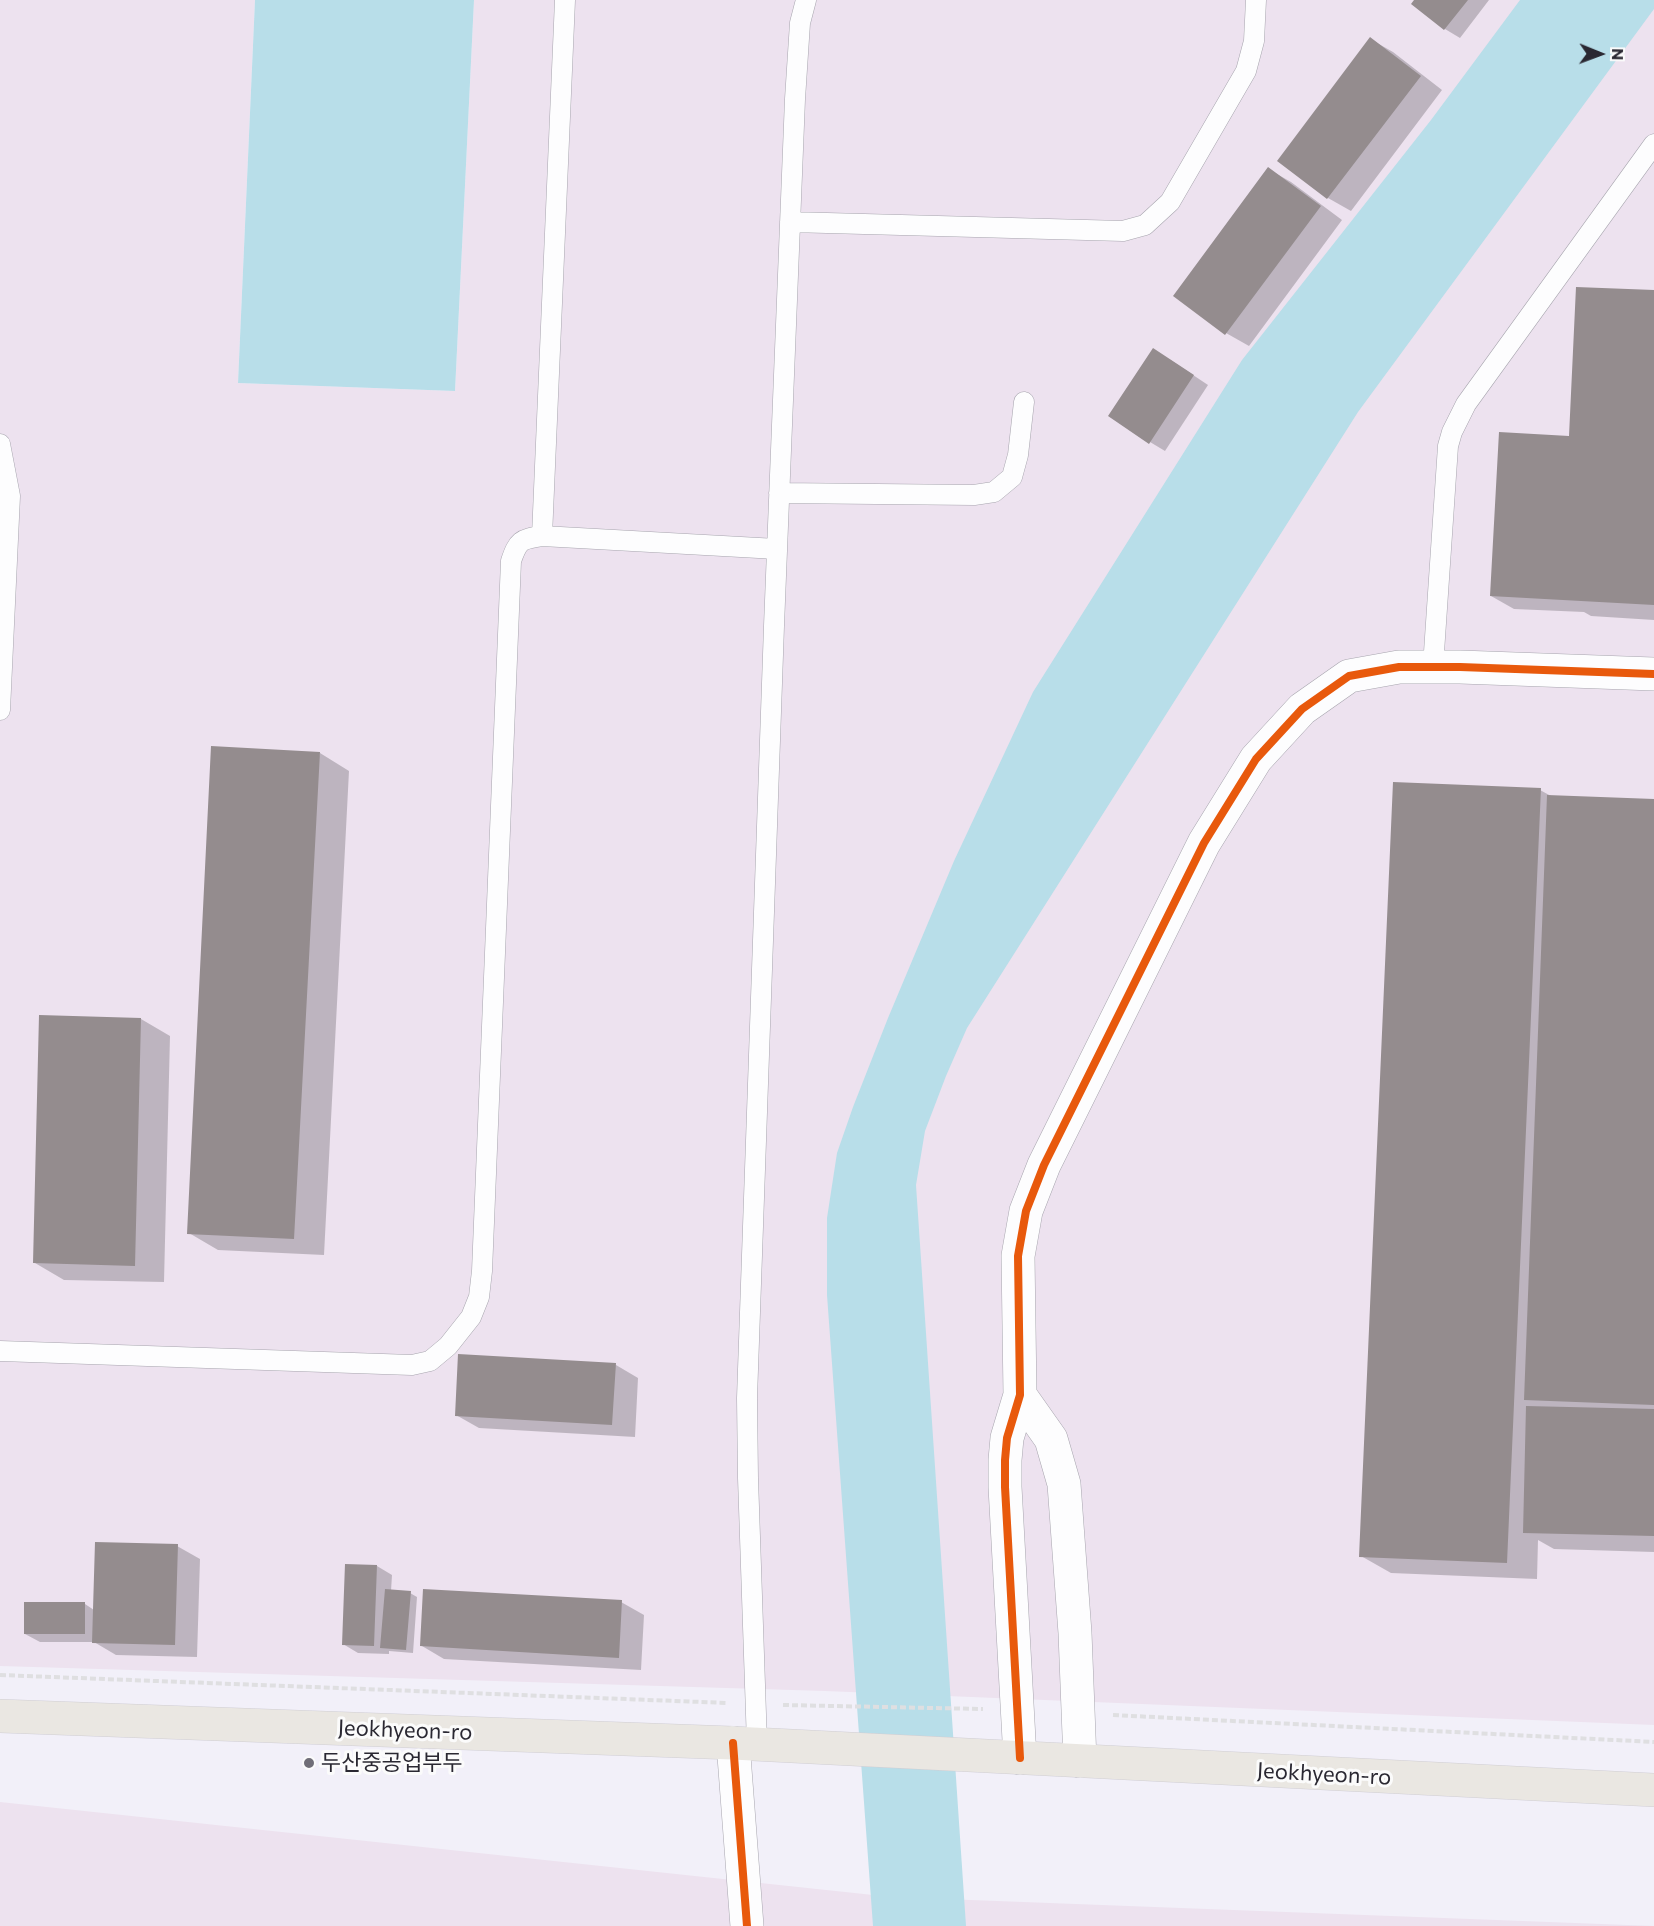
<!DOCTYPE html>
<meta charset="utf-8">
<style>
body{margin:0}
#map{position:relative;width:1654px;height:1926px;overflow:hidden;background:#f2f0f9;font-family:Commissioner,sans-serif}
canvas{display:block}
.north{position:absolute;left:1570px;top:24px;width:60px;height:60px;-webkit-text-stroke:4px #fbfbfb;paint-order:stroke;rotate:91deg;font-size:16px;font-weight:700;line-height:24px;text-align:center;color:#2a2832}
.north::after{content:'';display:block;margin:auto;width:21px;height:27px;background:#2a2832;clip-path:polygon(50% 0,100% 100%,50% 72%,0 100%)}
</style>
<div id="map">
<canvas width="1654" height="1926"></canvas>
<div class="north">N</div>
</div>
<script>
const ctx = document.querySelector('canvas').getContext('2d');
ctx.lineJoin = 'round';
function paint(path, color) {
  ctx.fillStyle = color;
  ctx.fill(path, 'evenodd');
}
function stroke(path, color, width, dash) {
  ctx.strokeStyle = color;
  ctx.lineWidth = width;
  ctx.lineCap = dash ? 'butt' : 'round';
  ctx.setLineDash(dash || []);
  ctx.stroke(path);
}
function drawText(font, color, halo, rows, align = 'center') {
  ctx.font = font + ' Commissioner,"Noto Sans KR",sans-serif';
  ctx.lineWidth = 6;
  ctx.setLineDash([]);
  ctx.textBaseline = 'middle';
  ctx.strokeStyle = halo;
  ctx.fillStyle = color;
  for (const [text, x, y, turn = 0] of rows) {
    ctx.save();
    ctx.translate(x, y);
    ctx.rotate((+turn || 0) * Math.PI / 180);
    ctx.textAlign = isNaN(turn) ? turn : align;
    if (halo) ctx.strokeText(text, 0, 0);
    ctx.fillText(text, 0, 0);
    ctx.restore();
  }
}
paint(new Path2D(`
 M0,0H255L238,383L455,391L474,0H1654V1725L825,1691L0,1666Z
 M0,1802L892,1897L1654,1926H0Z`), '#ede2ef');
paint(new Path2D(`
 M255,0H474L455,391L238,383Z
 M1520,0H1654V9L1358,412L967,1028L946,1076L925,1131L916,1185L966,1926H873L827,1295V1218L837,1153L853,1107L888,1018L954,861L1033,692L1242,360L1431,120Z`), '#b8dee9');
paint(new Path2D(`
 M1416,0H1489L1460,38L1445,29L1413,4Z
 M1370,39L1393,52L1442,90L1351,211L1328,198L1279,160Z
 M1268,169L1291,182L1342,220L1249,346L1226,333Z
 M1654,291V620L1591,616L1584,612L1514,609L1491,596L1570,438Z
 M1169,359L1208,385L1165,451L1150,442Z
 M320,753L349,771L324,1255L218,1250L189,1233Z
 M1540,790L1551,796L1654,800V1552L1554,1549L1538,1540L1537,1579L1391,1573L1361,1556Z
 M141,1019L170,1036L164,1282L64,1280L35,1263Z
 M616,1365L638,1378L635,1437L479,1428L456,1415Z
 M177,1546L200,1559L197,1657L116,1655L94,1642H40L25,1634L85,1604L94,1610Z
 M377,1566L392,1575L391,1591L410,1593L417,1597L413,1653L389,1651V1654L358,1653L343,1644Z
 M621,1602L644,1615L641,1670L444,1659L422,1646Z`), '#0003');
paint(new Path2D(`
 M1414,0H1468L1444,30L1411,4Z
 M1370,37L1421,76L1327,199L1277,161Z
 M1268,167L1321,206L1225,335L1173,296Z
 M1576,287L1654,290V605L1490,596L1499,432L1569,436Z
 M1153,348L1194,375L1149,444L1108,416Z
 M211,746L320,752L294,1239L187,1234Z
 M1393,782L1541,788L1507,1563L1359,1557Z
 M1547,795L1654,799V1405L1524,1400Z
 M39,1015L141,1018L135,1266L33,1263Z
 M458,1354L616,1363L612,1425L455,1416Z
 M1526,1406L1654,1409V1536L1523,1533Z
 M95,1542L178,1544L175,1645L92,1643Z
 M345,1564L377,1565L374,1646L342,1645Z
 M385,1589L411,1591L406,1650L380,1648Z
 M423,1589L622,1600L619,1658L420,1646Z
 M24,1602H85V1634H24Z`), '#948c8e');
const service = new Path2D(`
 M790,222L1123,231L1145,225L1170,202L1246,71L1254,41L1256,0
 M0,444L10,496L0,710
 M779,493L974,495L994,492L1012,477L1018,455L1024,402
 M542,536L565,0
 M1433,667L1448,446L1452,432L1466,404L1654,144
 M0,1351L412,1365L430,1361L448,1346L471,1317L479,1297L482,1271L511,561C518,541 520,539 542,536L777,549
 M757,1744L748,1478L747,1398L774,626L795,99L800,23L806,0`);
const minor = new Path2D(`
 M1020,1395L1051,1439L1064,1484L1075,1633L1080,1761
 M1020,1758L1005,1487V1460L1007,1438L1020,1395L1018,1256L1026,1211L1044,1165L1204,843L1256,759L1302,709L1349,676L1399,667H1460L1654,674`);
const tertiary = new Path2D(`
 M733,1743L747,1926`);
const primary = new Path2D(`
 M0,1716L733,1743L1654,1790`);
stroke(service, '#a7a5ae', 21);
stroke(minor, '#a7a5ae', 34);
stroke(tertiary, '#a7a5ae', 34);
stroke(primary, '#d0ced4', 34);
stroke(new Path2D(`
 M0,1675L728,1703
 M783,1705L983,1709
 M1113,1715L1654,1742`), '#dfdfe1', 4, [6, 3]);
stroke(service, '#fdfdfe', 20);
stroke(minor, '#fdfdfe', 33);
stroke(tertiary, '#fdfdfe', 33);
stroke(primary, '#eae7e2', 33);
stroke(new Path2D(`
 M733,1743L747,1926
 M1020,1758L1005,1487V1460L1007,1438L1020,1395L1018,1256L1026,1211L1044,1165L1204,843L1256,759L1302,709L1349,676L1399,667H1460L1654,674`), '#e8590c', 8);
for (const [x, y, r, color] of [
 [309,1763,6,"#706e78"]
]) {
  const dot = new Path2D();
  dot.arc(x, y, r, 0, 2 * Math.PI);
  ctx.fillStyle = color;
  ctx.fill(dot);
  stroke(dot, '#fbfbfb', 2);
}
drawText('22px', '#2a2832', '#fbfbfb', [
 ["Jeokhyeon-ro",405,1730,2],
 ["Jeokhyeon-ro",1324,1774,3]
]);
drawText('22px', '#2a2832', '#fbfbfb', [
 ["두산중공업부두",321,1763]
], 'left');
</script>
